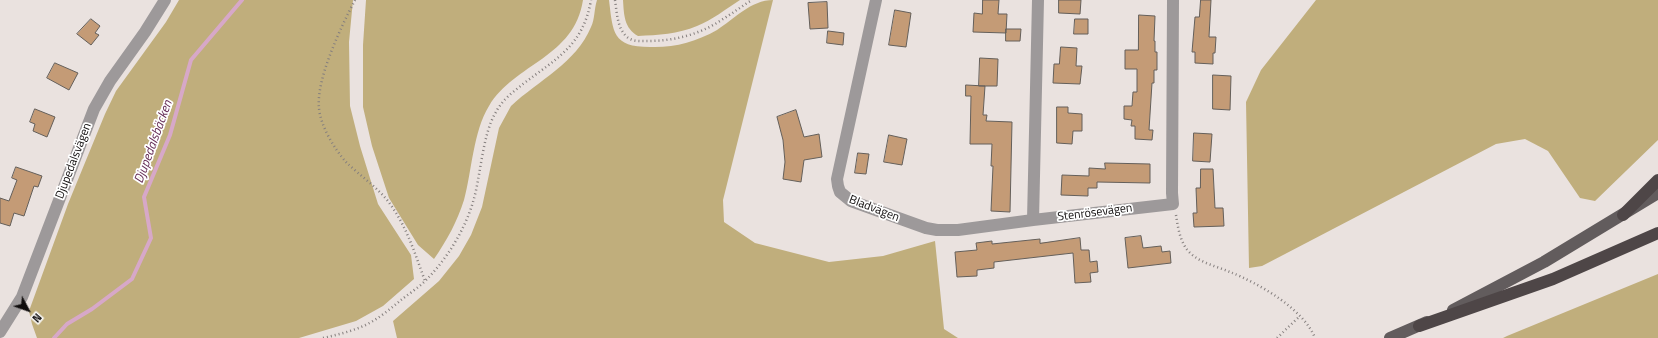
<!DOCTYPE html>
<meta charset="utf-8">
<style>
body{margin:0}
#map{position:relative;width:1658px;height:338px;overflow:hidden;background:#eae2df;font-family:"Titillium Web",sans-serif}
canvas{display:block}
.north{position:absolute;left:8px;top:290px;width:40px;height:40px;-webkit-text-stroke:3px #fff;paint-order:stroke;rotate:131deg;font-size:11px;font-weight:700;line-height:16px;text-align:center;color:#0f0c0c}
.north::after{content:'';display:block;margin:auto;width:14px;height:18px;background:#0f0c0c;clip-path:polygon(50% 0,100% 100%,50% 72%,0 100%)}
</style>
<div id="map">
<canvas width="1658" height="338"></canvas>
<div class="north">N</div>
</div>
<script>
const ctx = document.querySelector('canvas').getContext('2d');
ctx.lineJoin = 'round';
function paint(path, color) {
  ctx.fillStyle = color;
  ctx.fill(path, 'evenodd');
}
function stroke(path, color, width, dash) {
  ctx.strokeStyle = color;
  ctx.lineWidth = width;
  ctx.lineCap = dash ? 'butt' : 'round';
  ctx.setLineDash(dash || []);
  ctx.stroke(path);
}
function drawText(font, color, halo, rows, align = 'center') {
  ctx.font = font + ' "Titillium Web",sans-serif';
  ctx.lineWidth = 3.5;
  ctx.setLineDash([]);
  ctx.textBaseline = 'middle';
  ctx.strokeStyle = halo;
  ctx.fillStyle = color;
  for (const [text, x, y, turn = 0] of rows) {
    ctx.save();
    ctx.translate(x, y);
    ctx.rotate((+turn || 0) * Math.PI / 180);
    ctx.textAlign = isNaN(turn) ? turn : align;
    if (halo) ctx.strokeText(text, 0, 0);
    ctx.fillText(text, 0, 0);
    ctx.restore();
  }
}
paint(new Path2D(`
 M179,0H353L349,42L350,106L360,146L378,204L411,255L414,279L383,306L356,321L299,338H37L32,324L29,311L68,204L105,114L116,91L166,22Z
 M366,0H583C574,58 515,63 489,106C473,132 472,171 464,200C457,222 447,240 434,259L418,245L389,198L372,146L363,107V45Z
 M597,0H609C613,32 612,47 650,47C673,48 696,42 717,30C734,19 751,0 773,0L723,200L724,222L755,243L829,262L883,256L935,241L944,329L958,338H397L393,321L439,281L459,256L471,235L482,207L499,128L511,106C539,80 576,63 591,27C595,19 594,9 597,0Z
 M623,0H740C726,9 712,20 697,26C678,34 658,35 638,36C624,28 624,15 623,0Z
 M1316,0H1658V140L1595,201L1580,198L1548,151L1525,139L1496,144L1262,266L1249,268L1246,102L1261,70Z
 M1658,274V338H1503L1507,336Z`), '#c0ae7c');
stroke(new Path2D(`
 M54,338L67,324L92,309L132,279L151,238L144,197L170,135L191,60L242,0`), '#d7a8c8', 4);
const building = new Path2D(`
 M983,0H999L998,14H1007L1006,33L973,32L974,13L982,14Z
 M1059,0H1081L1080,14L1059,13Z
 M1201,0H1211L1209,37H1216L1215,53H1213V64L1195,63V52H1192L1195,17H1199Z
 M827,2L828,28L810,29L808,3Z
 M895,10L911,13L906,47L889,45Z
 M1139,15L1155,16L1154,41H1155V52H1157V70H1154V83H1152L1149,130H1153L1152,140L1135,139V126H1131L1132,120L1124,119V106H1132L1133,92H1137V69H1125V50H1138Z
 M91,19L100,26L95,33L99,35L91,45L77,34Z
 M1075,19H1088V34H1074Z
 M1006,29H1021L1020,41H1006Z
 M828,31L844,33L843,45L827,43Z
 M1061,47L1077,48L1076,66H1082L1080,84L1053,83L1054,64H1059Z
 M980,58L998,59L997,86H979Z
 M55,63L78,73L69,90L47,78Z
 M1213,75L1231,76L1230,110L1213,109Z
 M966,85L985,86L983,115H987L986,121L1012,122L1010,212L991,211L993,166H991L992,144H970L971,96H966Z
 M1057,107H1068V113L1082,114V131H1073L1072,144L1057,143Z
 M35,109L55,117L47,137L33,131L35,124L30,122Z
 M796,110L804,137L819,134L822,157L804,160L801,182L783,179L785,162L783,140L777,117Z
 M1194,133L1212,134L1210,162L1193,161Z
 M889,135L907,139L902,165L884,162Z
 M858,153L869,154L866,174L855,173Z
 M1105,163L1150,164V183L1097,182V188H1088V196L1061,195L1062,175L1089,176V168L1105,169Z
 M16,167L42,176L38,187L34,186L24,216L14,213L10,226L0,223V198L9,201L17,180L12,178Z
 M1201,169H1213L1215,208H1223L1224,226L1194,227L1193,213H1197L1196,188H1200Z
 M1141,236L1143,248L1161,246L1162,252L1170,251L1171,263L1128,268L1125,238Z
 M1080,238L1081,250H1089L1090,262L1097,261L1098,272L1090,273L1091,282L1075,283L1073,253L994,262V268L977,270V276L957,277L955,252L977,250L976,243L992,241V244L1040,239V243Z`);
paint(building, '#c49b76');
stroke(building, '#645f5a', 1);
stroke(new Path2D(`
 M355,0C341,27 316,79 319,108C320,125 335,150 346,162C359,175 380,189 390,204C407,227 415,254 425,281
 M615,0C617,13 617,28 627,37C633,42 641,41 648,41C675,41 701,34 723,19C733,13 742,6 752,0
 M1176,215C1178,228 1180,242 1189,252C1200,263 1216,266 1230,272C1258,283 1304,309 1315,338
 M323,338C336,335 349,332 361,327C376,321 389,310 401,300C410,293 421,286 429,277C448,257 465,229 473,202C481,176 482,135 496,112C502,100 513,92 523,84C557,58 583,46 591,0
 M1277,338L1300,316`), '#857f7e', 2.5, [1, 3]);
stroke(new Path2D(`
 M876,0L837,179L838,186L840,192L851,201L926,228L937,230H958L1033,220
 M1038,0L1033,220L1173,204L1172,193L1173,0
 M0,332L22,297L94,109L110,81L145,32L165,0`), '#9d999a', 12);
stroke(new Path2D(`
 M1453,310L1544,262L1658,193
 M1390,338L1427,322`), '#625c5d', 12);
stroke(new Path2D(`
 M1623,215L1658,180
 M1419,326L1553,279L1658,233`), '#4e4647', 12);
drawText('12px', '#0f0c0c', '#fff', [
 ["Djupedalsvägen",74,161,-69],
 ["Bladvägen",874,209,21],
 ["Stenrösevägen",1095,213,-7]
]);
drawText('italic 13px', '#652c56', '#fff', [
 ["Djupedalsbäcken",154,142,-70]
]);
</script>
